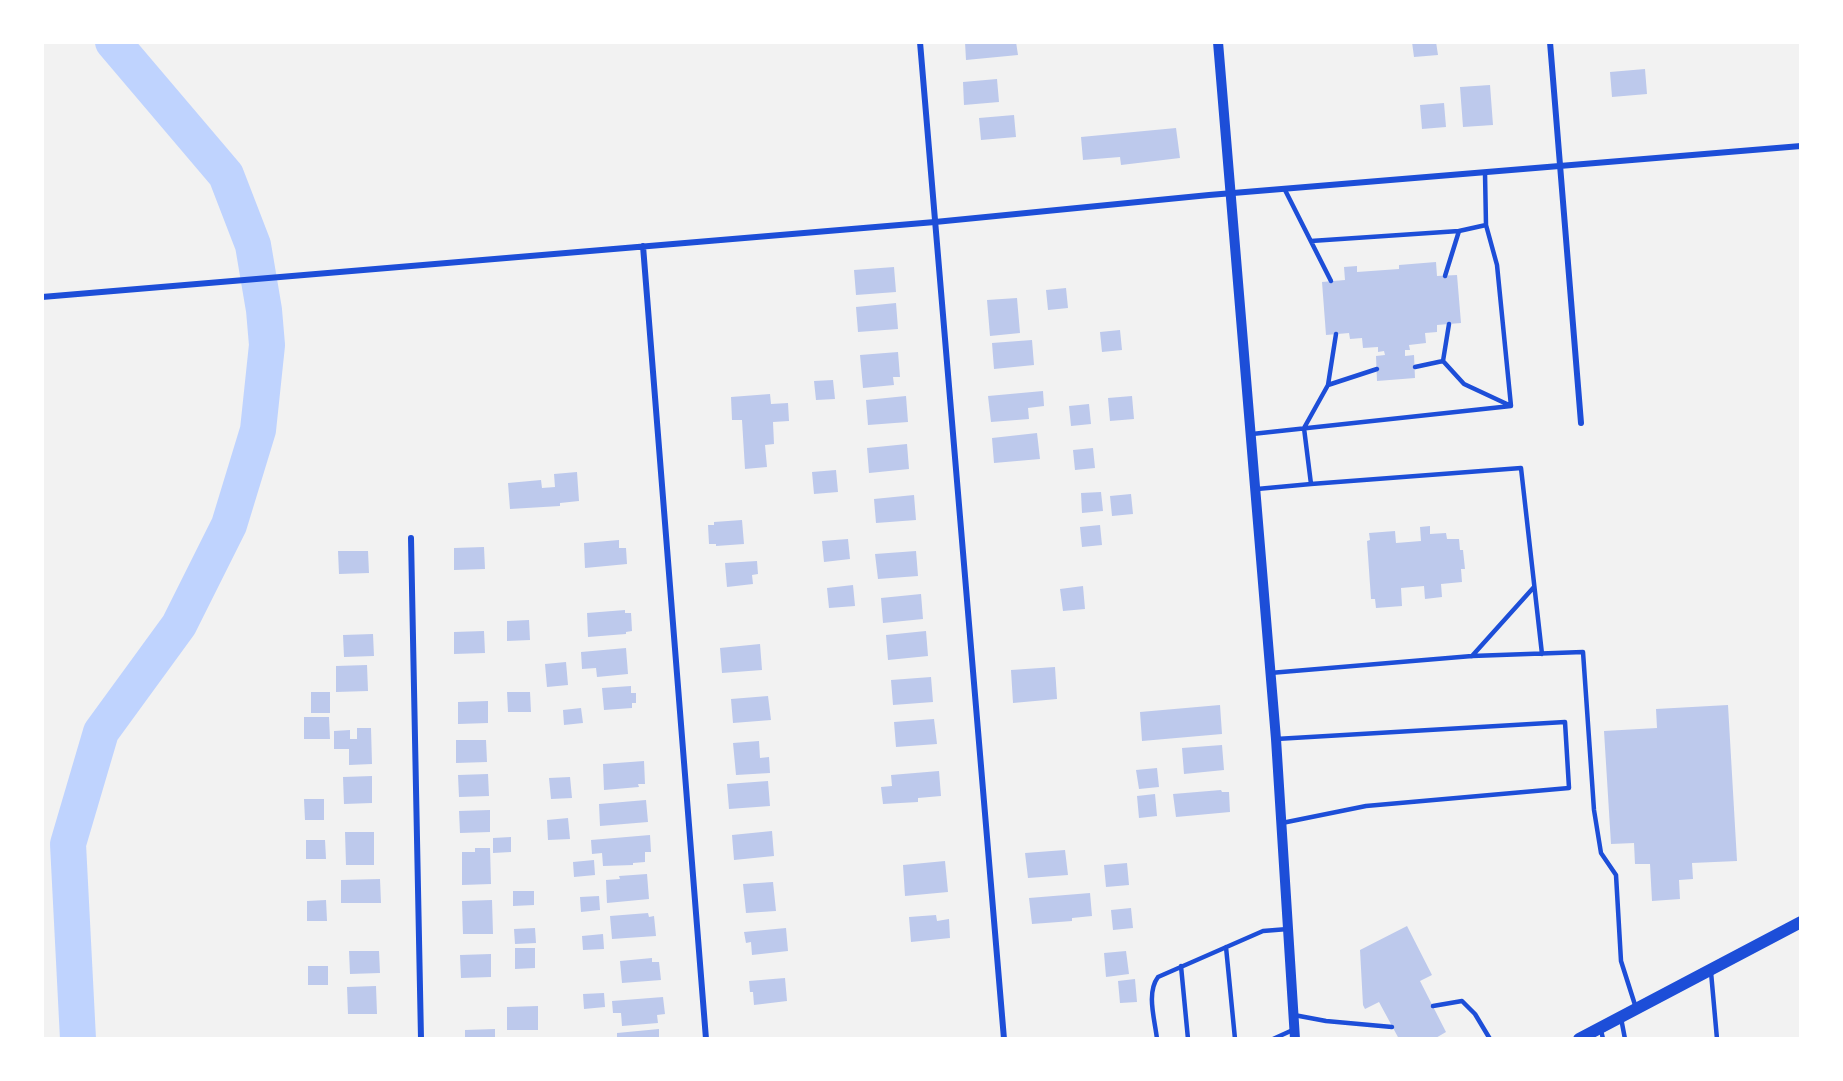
<!DOCTYPE html>
<style>
body{margin:0}
#map{position:relative;width:1843px;height:1081px;overflow:hidden;background:#f2f2f2;font-family:"Public Sans",sans-serif}
canvas{display:block}
.frame{position:absolute;inset:0;border:44px solid #fff;pointer-events:none}
</style>
<div id="map">
<canvas width="1843" height="1081"></canvas>
<div class="frame"></div>
</div>
<script>
const ctx = document.querySelector('canvas').getContext('2d');
ctx.lineJoin = 'round';
function stroke(path, color, width, dash) {
  ctx.strokeStyle = color;
  ctx.lineWidth = width;
  ctx.lineCap = dash ? 'butt' : 'round';
  ctx.setLineDash(dash || []);
  ctx.stroke(path);
}
function paint(path, color) {
  ctx.fillStyle = color;
  ctx.fill(path, 'evenodd');
}
stroke(new Path2D(`
 M78,1039L68,844L101,732L179,625L229,525L258,430L267,345L264,310L253,245L226,175L113,42`), '#bfd3fe', 36);
paint(new Path2D(`
 M965,42H1016L1018,55L966,60Z
 M1412,42H1436L1438,55L1414,57Z
 M1645,69L1647,94L1612,97L1610,72Z
 M997,79L999,102L964,105L963,82Z
 M1490,85L1493,125L1463,127L1460,87Z
 M1444,103L1446,127L1422,129L1420,105Z
 M1014,115L1016,137L981,140L979,118Z
 M1176,128L1180,158L1121,165L1120,157L1083,160L1081,137Z
 M1436,262L1437,276L1457,275L1461,323L1437,325V332L1425,333L1426,343L1409,345L1410,350H1405V356L1414,355L1415,378L1377,381L1376,356L1385,355L1384,351L1378,352V347L1363,348L1362,338L1350,339L1349,333L1326,335L1322,282L1345,280L1344,267L1357,266V272L1399,269V265Z
 M894,267L896,292L856,295L854,270Z
 M1066,288L1068,308L1048,310L1046,290Z
 M1017,298L1020,333L990,336L987,300Z
 M896,303L898,329L858,332L856,307Z
 M1120,330L1122,350L1102,352L1100,332Z
 M1032,340L1034,365L994,369L992,343Z
 M898,352L900,377H893L894,385L863,388L860,355Z
 M833,380L835,399L816,400L814,381Z
 M1043,391L1044,406L1028,408L1029,419L991,422L988,396Z
 M770,394L771,404L788,403L789,421L773,422L774,444L765,445L767,467L745,469L742,420H732L731,397Z
 M906,396L908,422L868,425L866,400Z
 M1132,396L1134,419L1110,421L1108,398Z
 M1089,404L1091,424L1071,426L1069,406Z
 M1037,433L1040,459L994,463L992,438Z
 M907,444L909,469L869,473L867,448Z
 M1093,448L1095,468L1075,470L1073,450Z
 M836,470L838,492L814,494L812,472Z
 M577,472L579,501L560,503V506L510,509L508,483L541,480L542,488L555,487L554,474Z
 M1101,492L1103,511L1082,513L1081,493Z
 M1131,494L1133,514L1112,516L1110,496Z
 M914,495L916,520L876,523L874,499Z
 M742,520L744,544L716,546V544H709L708,525H714V522Z
 M1100,525L1102,545L1082,547L1080,527Z
 M1430,526V534L1446,533L1447,539H1459L1460,550H1463L1465,569H1461L1462,582L1441,584L1442,597L1425,599L1424,586L1401,588L1402,606L1376,608L1375,599H1371L1367,541L1370,540L1369,533L1395,531L1396,543L1421,541L1420,527Z
 M848,539L850,559L824,562L822,541Z
 M619,540V548H626L627,564L585,568L584,543Z
 M484,547L485,569L454,570V548Z
 M338,551H368L369,573L339,574Z
 M916,551L918,576L878,579L875,554Z
 M757,561L758,574L752,575L753,584L727,587L725,563Z
 M853,585L855,606L829,608L827,588Z
 M1083,586L1085,609L1063,611L1060,589Z
 M921,594L923,619L883,623L881,598Z
 M625,610V613H631L632,631L626,632V634L588,637L587,613Z
 M529,620L530,640L507,641V621Z
 M484,631L485,653L454,654V632Z
 M926,631L928,656L888,660L886,635Z
 M373,634L374,656L344,657L343,635Z
 M760,644L762,670L722,673L720,648Z
 M626,648L628,674L597,677L596,668L582,669L581,652Z
 M566,662L568,685L547,687L545,664Z
 M367,665L368,691L336,692V666Z
 M1055,667L1057,699L1013,703L1011,670Z
 M931,677L933,702L893,705L891,680Z
 M631,686V693H636V703H632V708L604,710L602,688Z
 M311,692H330V713H311Z
 M507,692H530L531,712H508Z
 M768,696L771,720L733,723L731,699Z
 M488,701V723L458,724V702Z
 M1220,705L1222,734L1142,741L1140,712Z
 M1728,705L1737,861L1692,863L1693,879L1679,880L1680,899L1652,901L1650,864H1635L1634,843L1611,844L1604,731L1657,728L1656,709Z
 M581,708L583,723L564,725L563,710Z
 M304,717H329L330,739H304Z
 M934,719L937,744L896,747L894,722Z
 M357,728H371L372,764L349,765V749H334V731L350,730V739H357Z
 M456,740H486L487,762L456,763Z
 M759,741L760,758L769,757L770,773L736,775L733,743Z
 M1222,745L1224,770L1184,774L1182,748Z
 M644,761L645,784H638L639,787L604,790L603,764Z
 M1157,768L1159,787L1139,789L1136,770Z
 M939,771L941,796L918,798V802L883,804L881,787L892,786L891,775Z
 M488,774L489,796L459,797L458,775Z
 M372,776V803L344,804L343,777Z
 M570,777L572,798L551,799L549,778Z
 M768,781L770,806L729,809L727,784Z
 M1221,790L1222,792H1229L1230,812L1176,817L1173,794Z
 M1155,794L1157,816L1139,818L1137,796Z
 M304,799H324V820H305Z
 M646,800L648,822L600,826L599,804Z
 M490,810V832L460,833L459,811Z
 M568,818L570,839L548,840L547,820Z
 M772,831L774,856L734,860L732,835Z
 M345,832H374V865H346Z
 M650,835L651,852H645V862L633,863V865L603,866L602,853L592,854L591,840Z
 M511,837V852L493,853V838Z
 M306,840H325L326,859H306Z
 M475,848H490L491,884L462,885V852H475Z
 M1065,850L1068,875L1028,878L1025,853Z
 M594,860L595,875L574,877L573,862Z
 M945,861L948,892L905,896L903,865Z
 M1127,863L1129,885L1106,887L1104,865Z
 M647,874L649,899L607,903L606,880L620,879L619,876Z
 M380,879L381,903H341V880Z
 M773,882L776,911L746,913L743,884Z
 M513,891H534V905L513,906Z
 M1090,893L1092,916L1072,918V921L1032,924L1029,898Z
 M599,896L600,910L581,912L580,897Z
 M326,900L327,921H307V901Z
 M492,900L493,934H463L462,901Z
 M1131,908L1133,928L1113,930L1111,910Z
 M648,913L649,917L654,916L656,936L612,939L610,916Z
 M936,915L937,921L949,919L950,938L911,942L909,917Z
 M1407,926L1432,975L1420,981L1446,1032L1434,1039H1399L1379,1002L1365,1009L1363,1005L1360,950Z
 M535,928L536,943L515,944L514,929Z
 M786,928L788,951L752,955L751,942L746,943L744,932Z
 M603,934L604,949L583,950L582,936Z
 M515,948H535V968L515,969Z
 M349,951H379L380,973L350,974Z
 M1126,951L1129,974L1106,977L1104,953Z
 M491,954V977L461,978L460,955Z
 M652,958V962H659L661,980L622,983L620,961Z
 M308,966H328V985H308Z
 M785,978L787,1001L754,1005L753,992H750L749,981Z
 M1135,979L1137,1002L1120,1003L1118,981Z
 M376,986L377,1014H348L347,987Z
 M604,993L605,1007L584,1009L583,994Z
 M663,997L665,1014L657,1015L658,1023L622,1026L621,1013H613L612,1001Z
 M538,1006V1030H507V1007Z
 M495,1029V1039H465V1030Z
 M659,1029V1039H617V1033Z`), '#bdc9ec');
stroke(new Path2D(`
 M1285,190L1331,281
 M1311,241L1459,231
 M1445,276L1459,231L1486,225
 M1336,334L1328,385L1304,428L1311,484L1521,468L1542,654
 M1443,361L1464,384L1509,405
 M1415,367L1443,361L1449,324
 M1328,385L1377,369
 M1252,434L1511,406L1497,265L1486,225L1485,173
 M1257,489L1311,484
 M1472,656L1534,587
 M1270,673L1472,656L1583,652L1594,810L1601,853L1616,875L1621,961L1636,1008
 M1276,739L1565,722L1569,788L1366,806L1282,823
 M1226,947L1235,1039
 M1181,966L1188,1039
 M1711,972L1717,1039
 M1433,1006L1462,1001L1475,1014L1490,1039
 M1294,1015L1326,1021L1392,1027
 M1621,1018L1625,1039
 M1601,1030L1603,1039
 M1157,1039C1155,1020 1146,993 1158,977L1263,931L1288,929
 M1273,1039L1295,1029`), '#1d4ed8', 4.5);
stroke(new Path2D(`
 M920,42L1004,1039
 M1550,42L1581,423
 M643,246L706,1039
 M42,297L935,222L1209,195L1801,146
 M411,538L421,1039`), '#1d4ed8', 6);
stroke(new Path2D(`
 M1218,42L1276,739L1295,1039`), '#1d4ed8', 10);
stroke(new Path2D(`
 M1579,1039L1801,922`), '#1d4ed8', 12);
</script>
